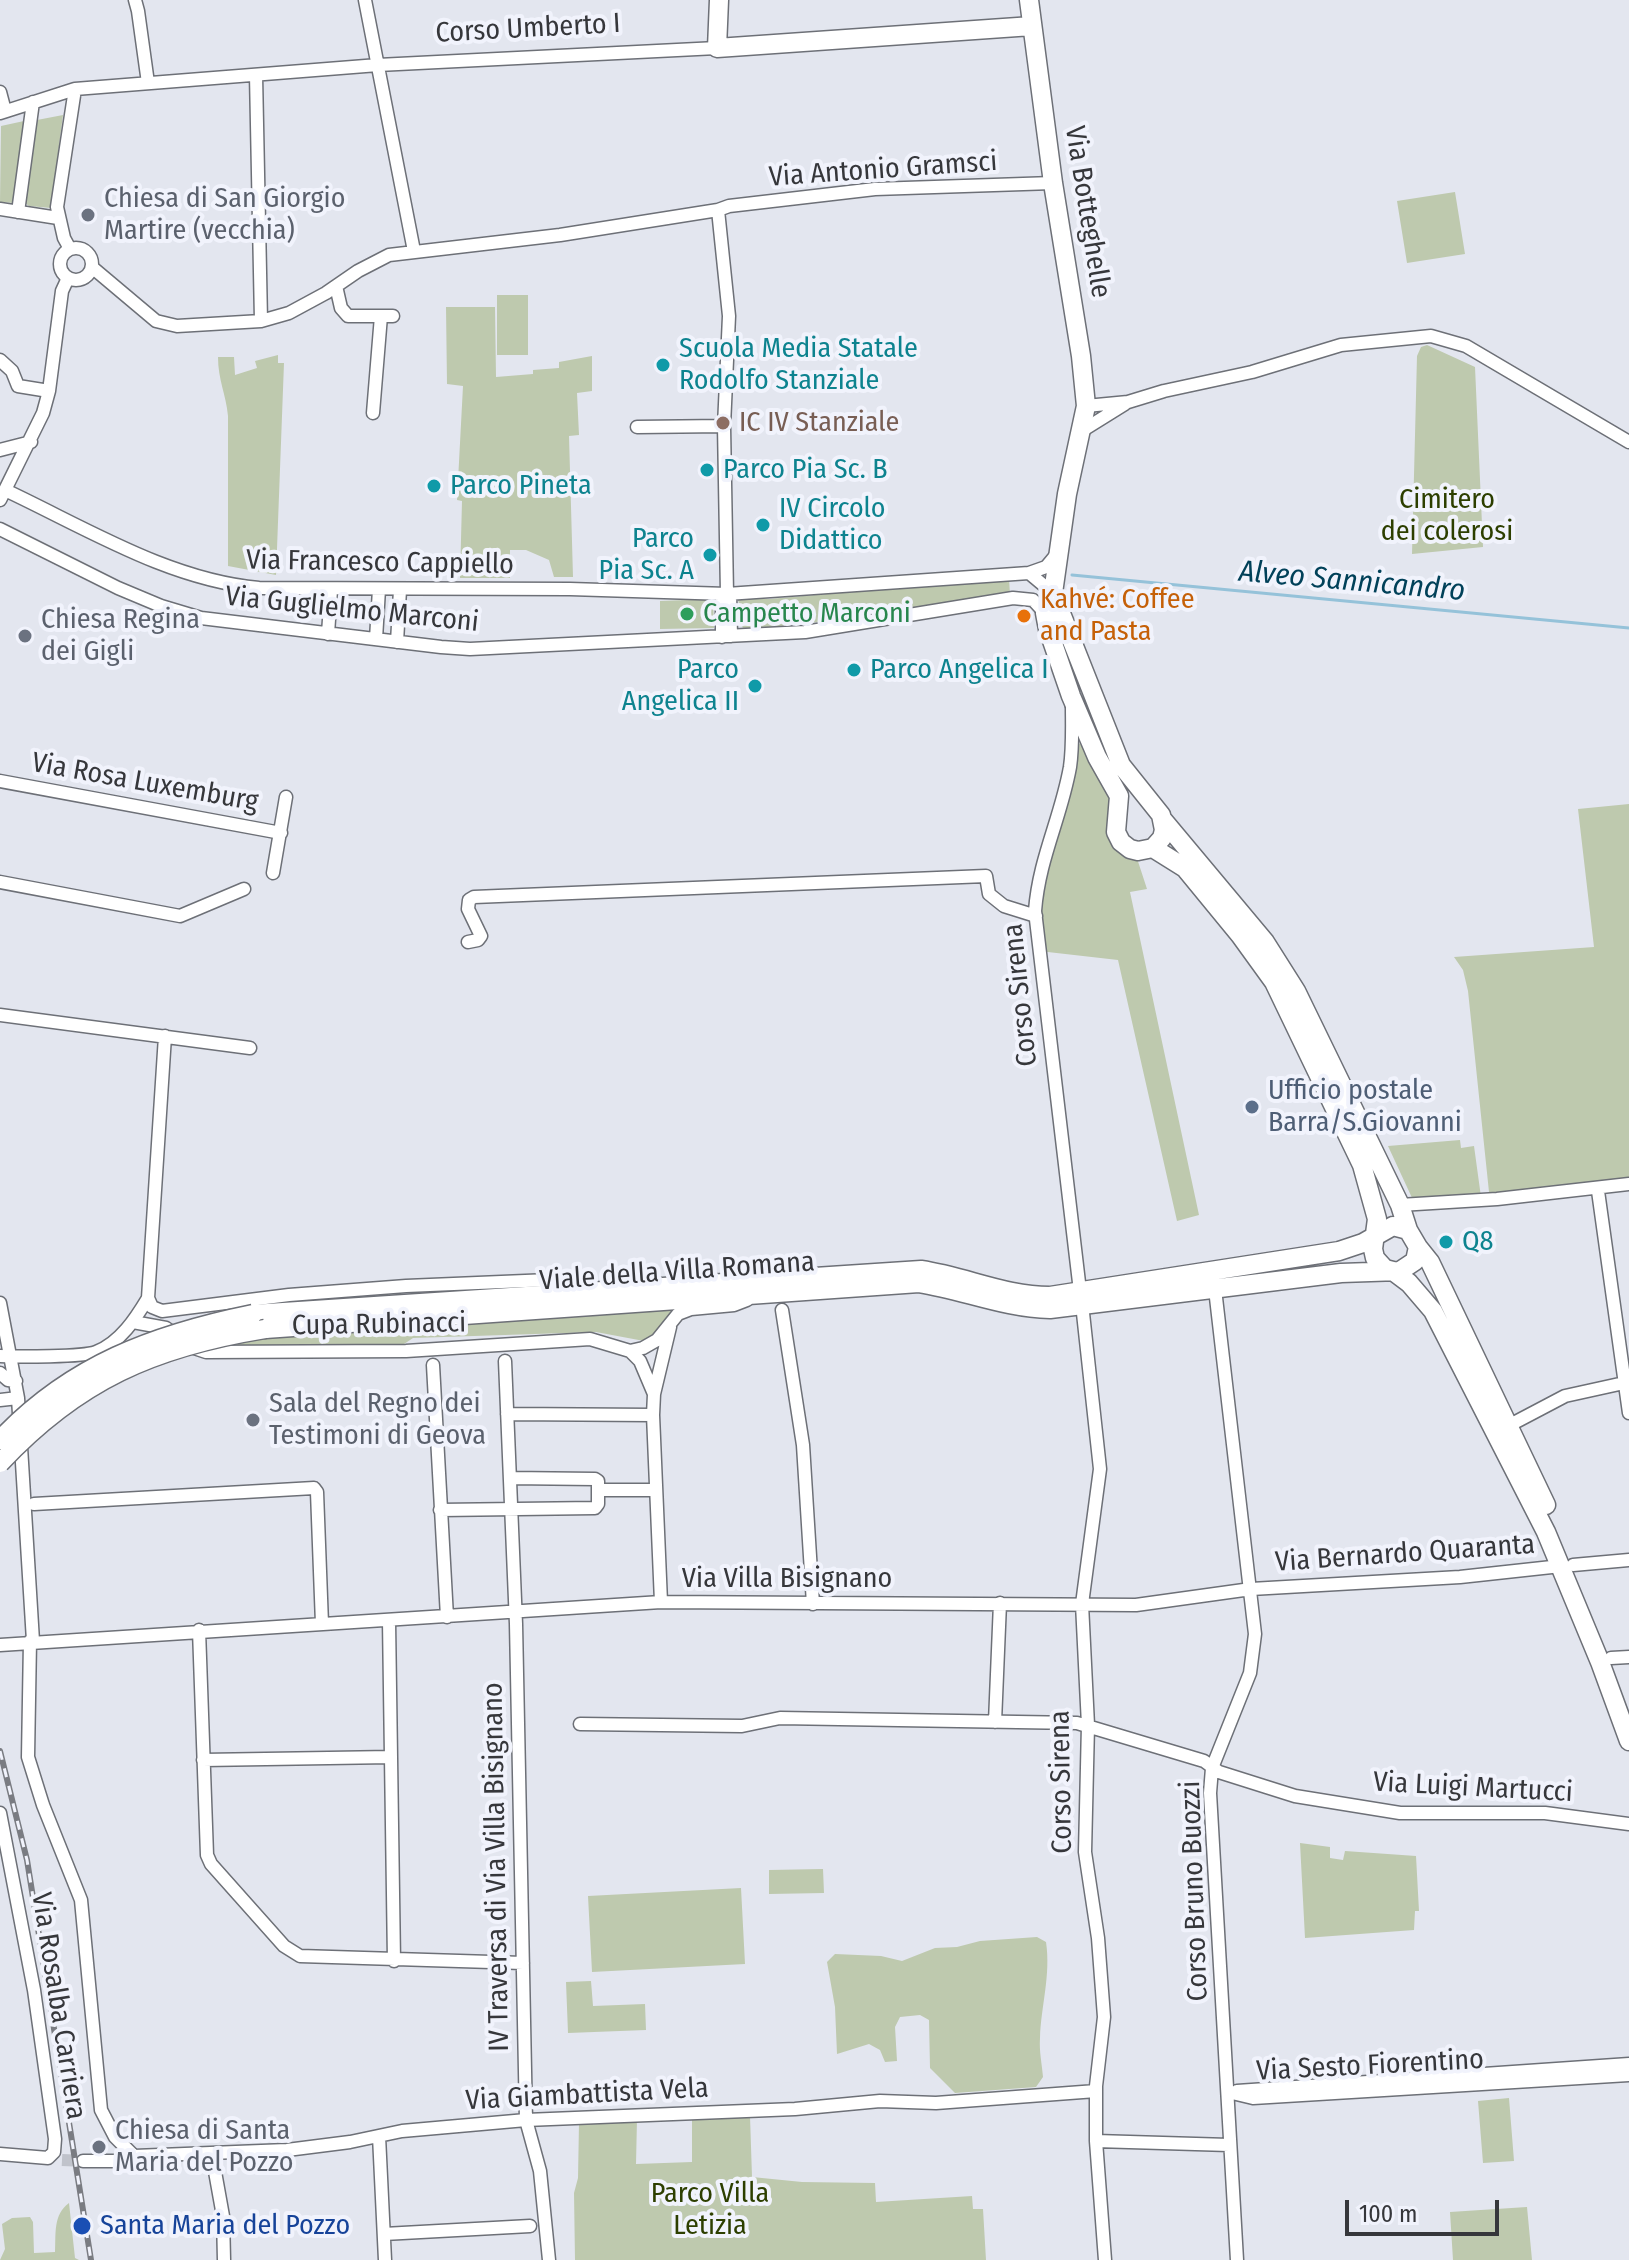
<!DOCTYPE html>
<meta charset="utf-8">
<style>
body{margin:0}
#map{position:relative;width:1629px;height:2260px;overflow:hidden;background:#e3e6ef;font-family:"Fira Sans Condensed",sans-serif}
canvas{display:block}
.scale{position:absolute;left:1345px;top:2200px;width:154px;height:36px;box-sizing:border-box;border:4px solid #36373b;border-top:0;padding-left:10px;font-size:24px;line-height:28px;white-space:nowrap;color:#36373b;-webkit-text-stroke:6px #f1f3fc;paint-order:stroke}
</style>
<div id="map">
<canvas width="1629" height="2260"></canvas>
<div class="scale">100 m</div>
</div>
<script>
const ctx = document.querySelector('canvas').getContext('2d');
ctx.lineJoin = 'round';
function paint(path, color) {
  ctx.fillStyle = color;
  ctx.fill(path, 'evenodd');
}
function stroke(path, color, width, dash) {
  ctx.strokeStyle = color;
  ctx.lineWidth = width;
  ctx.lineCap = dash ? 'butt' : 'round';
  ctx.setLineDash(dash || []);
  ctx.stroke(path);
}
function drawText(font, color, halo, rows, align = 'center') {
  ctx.font = font + ' "Fira Sans Condensed",sans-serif';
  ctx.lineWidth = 8;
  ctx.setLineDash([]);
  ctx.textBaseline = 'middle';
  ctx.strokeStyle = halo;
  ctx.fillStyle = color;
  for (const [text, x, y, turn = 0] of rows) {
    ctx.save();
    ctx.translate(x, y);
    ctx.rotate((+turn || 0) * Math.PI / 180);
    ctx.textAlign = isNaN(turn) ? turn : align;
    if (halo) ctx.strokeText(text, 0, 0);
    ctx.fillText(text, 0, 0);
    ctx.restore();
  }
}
paint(new Path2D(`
 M63,115L51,208L29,206L25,203L37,120Z
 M24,121L14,203L0,202L1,126Z
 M1455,192L1465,254L1407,263L1397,201Z
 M497,295H528V355H497Z
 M446,307H495L496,377L533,374V370L559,368V362L592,356V391L577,393L579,435L569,436L573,577H554L549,560L526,550H510V578H460L462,501L457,500L463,386L447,384Z
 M1427,345L1475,367L1483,547L1412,554L1417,356L1421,347Z
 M278,355V363H284L276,575L228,566V416C226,394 218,380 218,357H234L235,375L257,368L255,361Z
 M1009,578L1010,595L856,618L743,630L738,598L769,599Z
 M713,599L714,628L660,629V601Z
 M1073,738L1088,751L1110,784L1115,816L1132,843L1147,889L1130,892L1199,1215L1177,1221L1118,960L1039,951L1037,884Z
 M1629,804V1182L1493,1196L1489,1192L1468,991L1463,970L1454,957L1594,947L1578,809Z
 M1460,1140L1461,1148L1474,1146L1481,1197L1413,1200L1388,1146Z
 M685,1305C667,1313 663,1331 644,1341L596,1332L413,1338L404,1344L200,1348C284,1331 369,1329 454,1324C531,1320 608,1312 685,1305Z
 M1300,1843L1330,1847V1858L1343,1860L1345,1851L1416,1856L1419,1911H1415L1414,1930L1305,1938Z
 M823,1869L824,1893L769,1894V1870Z
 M741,1888L745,1964L592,1972L588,1896Z
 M1037,1937L1046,1942C1051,1975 1041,2006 1040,2038C1039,2051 1042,2064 1043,2077L1036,2087L955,2093L930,2068L929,2020L920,2015L900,2017L895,2027L897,2061L885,2062L880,2050L869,2044L837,2054L835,2007L827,1962L835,1954L881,1956L902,1961L935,1948L957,1947L980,1941Z
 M591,1981L593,2006L645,2004L646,2030L568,2033L566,1982Z
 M1509,2098L1514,2161L1483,2163L1478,2101Z
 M692,2116H750L752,2177L802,2182L875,2183L876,2202L972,2196L973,2209H983L986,2260H575L574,2193L578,2178L579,2123L637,2119L636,2164L692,2162Z
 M69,2203L75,2258L79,2260H0L5,2249L2,2224L12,2218L30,2217L33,2222L34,2253L55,2252C56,2233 53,2215 69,2203Z
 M1527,2207L1532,2260H1453L1450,2212Z`), '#bec9ae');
stroke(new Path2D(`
 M1072,575L1629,628`), '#95c2d9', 3);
stroke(new Path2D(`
 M62,2160L83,2161`), '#c0c3cb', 12, [12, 6]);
const street = new Path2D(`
 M135,0L138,11L148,83
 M365,0L414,251
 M256,75L261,321
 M0,92L5,111
 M0,113L75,89L378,65L717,48
 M0,209L58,218
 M718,210L729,316L724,426L727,594
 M18,212L33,102
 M60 264a16 16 0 1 1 32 0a16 16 0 1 1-32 0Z
 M70,249L64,238L57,207L75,89
 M93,268L156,321L177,326L261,321L289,313L326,293L358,271L389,255L560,235L718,210L729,206L875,189L1053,183
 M336,286L341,308L348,316H393
 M0,360L12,371L18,386L49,391
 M1086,406L1128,402L1164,391L1252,372L1341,345L1431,336L1466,346L1629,442
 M373,413L381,316
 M637,427L724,426
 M1080,432L1125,404
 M0,450L31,442
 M5,490C86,528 169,580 259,588L570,589L727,594L1029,573L1046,567L1056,555
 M0,500L43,413L49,391L62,291L68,278
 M0,529L118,588L161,606L201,618L441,647L470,649L805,632L1013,598L1033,600L1045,613
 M1029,573L1053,593
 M730,593L731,636
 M722,594V637
 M328,634L331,590
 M376,639L379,589
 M397,642L400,590
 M1072,706C1072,726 1073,747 1070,767C1061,818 1039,858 1035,911L1080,1291
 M0,781L281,833
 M273,873L286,797
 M0,882L180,916L244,889
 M468,942L478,940L481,936L468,909L469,900L474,897L986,876L989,894L1004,906L1036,916
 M0,1015L250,1048
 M1598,1191L1629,1413
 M1400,1205L1497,1199L1629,1184
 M1215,1289L1255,1634L1250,1673L1212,1768L1210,1793L1237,2260
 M148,1298L152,1307L162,1311L289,1295L406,1286L549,1280L577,1286L579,1290
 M0,1303L18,1398L33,1641
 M1082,1304L1100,1469L1082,1604L1088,1725L1085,1852L1098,1938L1104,2017L1096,2086V2141L1105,2260
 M782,1310L803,1445L813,1604
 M133,1322L166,1328L194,1348L206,1352L406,1351L590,1339L630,1351L643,1348L657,1340L678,1314L691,1309L734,1305L747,1300
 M630,1351L640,1361L654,1394
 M0,1356C18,1357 83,1357 96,1352C120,1343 136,1318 148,1298L165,1036
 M505,1361L516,1624L526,2120L540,2171L549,2260
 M433,1365L447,1617
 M0,1373L8,1380L16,1381
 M0,1400L18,1398
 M507,1414L653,1415
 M1508,1426L1565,1396L1624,1383
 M599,1490H655
 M34,1504L314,1488L317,1492L322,1624
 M440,1510L595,1508L598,1504V1481L595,1479L510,1478
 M1573,1565L1629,1560
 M661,1602L653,1415L654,1394L670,1327
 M389,1621L394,1961
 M199,1630L207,1855L211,1864L284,1946L300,1956L523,1963
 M30,1641L28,1757L43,1805L81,1900L101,2110L115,2137L134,2156
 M0,1645L661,1602L1136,1605L1251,1589L1460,1577L1561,1566
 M1611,1658L1629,1657
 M995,1722L1000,1603
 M580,1724L742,1726L780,1718L1077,1723L1204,1761L1219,1772L1295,1796L1400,1813H1545L1629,1824
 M203,1760L391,1757
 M0,1813L34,1990L55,2139L54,2152L48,2158L0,2154
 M1237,2091L1629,2064
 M1228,2092L1253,2098L1629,2075
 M379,2136L385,2260
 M1096,2141L1229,2145
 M212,2155L223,2216L224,2260
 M83,2161H125L134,2156L287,2150L350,2142L402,2131L526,2120L795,2109L880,2101L936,2103L1096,2091
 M384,2234L530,2226`);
const secondary = new Path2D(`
 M719,0L717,48L1032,26
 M1029,0L1053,183L1081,356L1086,406L1067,494L1053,593L1045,613L1048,629L1071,696L1097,757L1119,796L1116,832L1121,842L1130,849L1138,851L1153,848L1162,838L1164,830L1161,815L1121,765L1053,593
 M1163,820L1265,942L1296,991L1400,1205L1408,1230
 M1153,848L1185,868L1240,935L1274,982L1362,1165L1377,1219L1373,1249L1375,1258L1385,1269L1393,1271L1409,1283L1433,1311L1546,1532L1600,1662L1629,1741
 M1418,1247L1430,1262L1546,1505
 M253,1314L921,1270C967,1277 1005,1296 1050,1296L1339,1251L1363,1243L1393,1226L1408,1230L1418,1247L1415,1261L1400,1271L1341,1273L1050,1309C1004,1308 964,1290 919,1283L265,1329`);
stroke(street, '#6d7077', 15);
stroke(secondary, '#6d7077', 21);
stroke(street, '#fff', 12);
stroke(secondary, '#fff', 18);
const rail = new Path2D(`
 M0,1751L27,1860L91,2260`);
stroke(rail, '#7a7c82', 6);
stroke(rail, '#f1f3fc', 3, [9]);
const secondaryBridge = new Path2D(`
 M0,1440C70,1365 155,1334 253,1314
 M0,1463C78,1380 154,1347 265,1329`);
stroke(secondaryBridge, '#6d7077', 21, []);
stroke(secondaryBridge, '#fff', 18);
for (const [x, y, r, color] of [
 [88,215,8,"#6b7280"],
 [663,365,8,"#0f9aa8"],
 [723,423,8,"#8d6e63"],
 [707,470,8,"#0f9aa8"],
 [434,486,8,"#0f9aa8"],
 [763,525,8,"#0f9aa8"],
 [710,555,8,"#0f9aa8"],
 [687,614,8,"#2e9e5b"],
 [1024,616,8,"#e8710a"],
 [25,636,8,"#6b7280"],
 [854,670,8,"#0f9aa8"],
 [755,686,8,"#0f9aa8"],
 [1252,1107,8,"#5c6f8a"],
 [1446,1242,8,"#0f9aa8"],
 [253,1420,8,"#6b7280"],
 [99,2147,8,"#6b7280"],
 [82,2226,10,"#1a4fb4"]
]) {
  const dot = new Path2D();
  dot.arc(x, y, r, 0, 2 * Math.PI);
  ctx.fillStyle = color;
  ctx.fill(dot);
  stroke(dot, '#f1f3fc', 3);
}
drawText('28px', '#36373b', '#f1f3fc', [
 ["Corso Umberto I",528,29,-3],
 ["Via Antonio Gramsci",883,170,-4],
 ["Via Botteghelle",1087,212,81],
 ["Via Francesco Cappiello",380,563,1],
 ["Via Guglielmo Marconi",352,610,6],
 ["Via Rosa Luxemburg",145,783,10],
 ["Corso Sirena",1021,995,-96],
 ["Viale della Villa Romana",677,1272,-4],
 ["Cupa Rubinacci",379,1325,-1],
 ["Via Bernardo Quaranta",1405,1554,-4],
 ["Via Villa Bisignano",787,1579],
 ["Corso Sirena",1062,1782,-91],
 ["Via Luigi Martucci",1473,1788,3],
 ["IV Traversa di Via Villa Bisignano",497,1867,-91],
 ["Corso Bruno Buozzi",1195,1891,-92],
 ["Via Rosalba Carriera",58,2006,81],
 ["Via Sesto Fiorentino",1370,2066,-3],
 ["Via Giambattista Vela",587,2095,-3]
]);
drawText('28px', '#5b616d', '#f1f3fc', [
 ["Chiesa di San Giorgio",104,199],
 ["Martire (vecchia)",104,231],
 ["Chiesa Regina",41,620],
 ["dei Gigli",41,652],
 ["Sala del Regno dei",269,1404],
 ["Testimoni di Geova",269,1436],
 ["Chiesa di Santa",115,2131],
 ["Maria del Pozzo",115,2163]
], 'left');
drawText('28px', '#0d838f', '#f1f3fc', [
 ["Scuola Media Statale",679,349],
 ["Rodolfo Stanziale",679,381],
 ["Parco Pia Sc. B",723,470],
 ["Parco Pineta",450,486],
 ["IV Circolo",779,509],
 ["Didattico",779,541],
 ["Parco",694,539,"right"],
 ["Pia Sc. A",694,571,"right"],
 ["Parco",739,670,"right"],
 ["Angelica II",739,702,"right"],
 ["Parco Angelica I",870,670],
 ["Q8",1462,1242]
], 'left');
drawText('28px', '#785e54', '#f1f3fc', [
 ["IC IV Stanziale",739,423]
], 'left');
drawText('28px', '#2d3f00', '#f1f3fc', [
 ["Cimitero",1447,500],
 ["dei colerosi",1447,532],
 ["Parco Villa",710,2194],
 ["Letizia",710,2226]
]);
drawText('28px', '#c56008', '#f1f3fc', [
 ["Kahvé: Coffee",1040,600],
 ["and Pasta",1040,632]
], 'left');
drawText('28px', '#27864d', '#f1f3fc', [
 ["Campetto Marconi",703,614]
], 'left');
drawText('28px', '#4e5e75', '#f1f3fc', [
 ["Ufficio postale",1268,1091],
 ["Barra/S.Giovanni",1268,1123]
], 'left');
drawText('28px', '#164399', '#f1f3fc', [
 ["Santa Maria del Pozzo",100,2226]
], 'left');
drawText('italic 30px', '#014159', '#f1f3fc', [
 ["Alveo Sannicandro",1352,582,5]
]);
</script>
